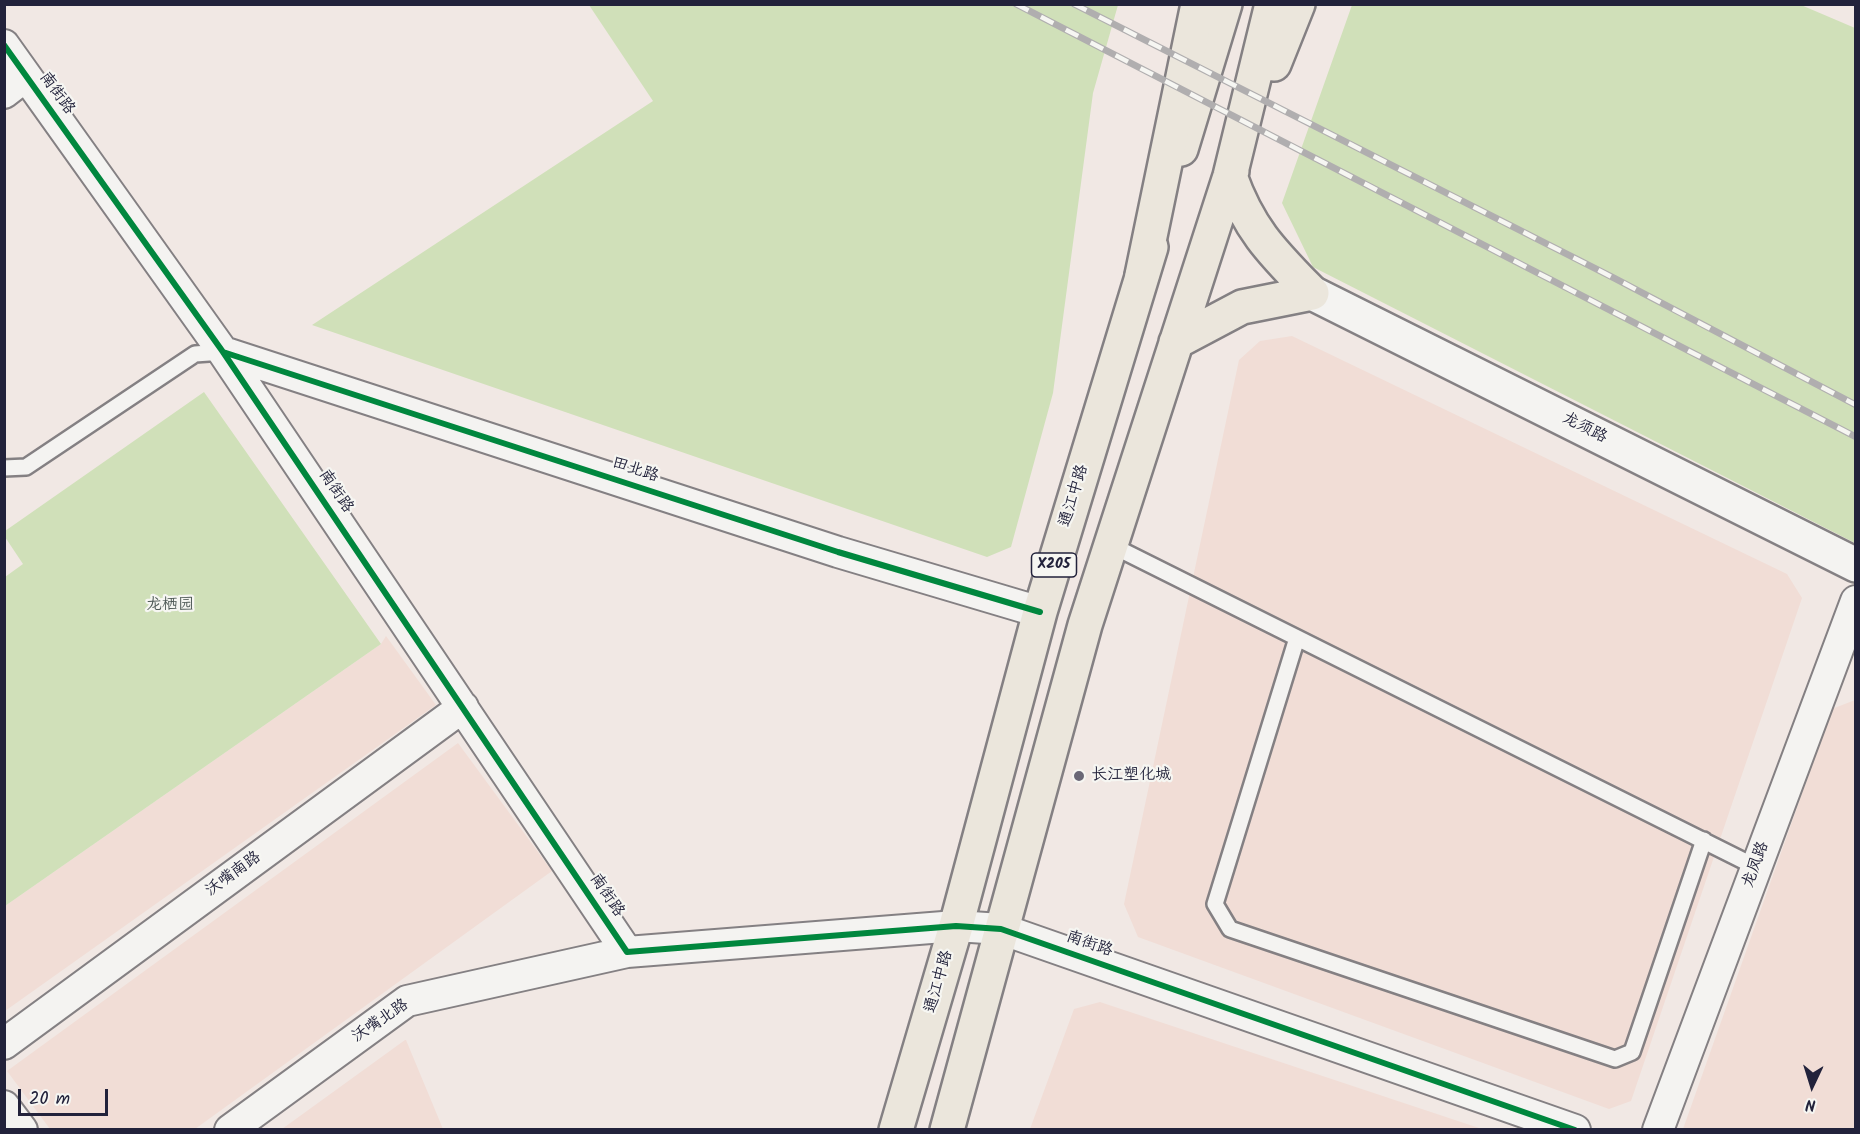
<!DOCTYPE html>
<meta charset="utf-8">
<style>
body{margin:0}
#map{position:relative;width:1860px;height:1134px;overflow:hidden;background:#f1e8e4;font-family:Kalam,sans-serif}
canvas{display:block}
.frame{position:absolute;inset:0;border:6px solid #22223b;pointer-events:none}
.north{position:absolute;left:1782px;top:1056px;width:60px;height:60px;-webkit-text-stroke:4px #f6f6f2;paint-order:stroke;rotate:184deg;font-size:16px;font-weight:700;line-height:24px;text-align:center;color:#22223b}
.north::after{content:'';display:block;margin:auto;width:21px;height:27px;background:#22223b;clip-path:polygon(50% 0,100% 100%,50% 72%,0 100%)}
.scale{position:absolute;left:18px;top:1089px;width:90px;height:27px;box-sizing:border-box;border:3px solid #22223b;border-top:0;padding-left:8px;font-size:18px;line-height:21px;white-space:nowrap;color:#22223b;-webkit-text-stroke:4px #f6f6f2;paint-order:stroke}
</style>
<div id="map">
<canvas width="1860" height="1134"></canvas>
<div class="frame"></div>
<div class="north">N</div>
<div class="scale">20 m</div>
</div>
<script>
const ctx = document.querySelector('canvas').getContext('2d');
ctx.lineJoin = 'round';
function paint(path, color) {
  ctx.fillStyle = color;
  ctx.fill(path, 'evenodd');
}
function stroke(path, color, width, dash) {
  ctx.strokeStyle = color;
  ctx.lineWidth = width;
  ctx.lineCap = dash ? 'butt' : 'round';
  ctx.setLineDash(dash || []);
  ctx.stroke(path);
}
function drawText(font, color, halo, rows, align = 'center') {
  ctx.font = font + ' Kalam,"LXGW WenKai TC",sans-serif';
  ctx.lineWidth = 4.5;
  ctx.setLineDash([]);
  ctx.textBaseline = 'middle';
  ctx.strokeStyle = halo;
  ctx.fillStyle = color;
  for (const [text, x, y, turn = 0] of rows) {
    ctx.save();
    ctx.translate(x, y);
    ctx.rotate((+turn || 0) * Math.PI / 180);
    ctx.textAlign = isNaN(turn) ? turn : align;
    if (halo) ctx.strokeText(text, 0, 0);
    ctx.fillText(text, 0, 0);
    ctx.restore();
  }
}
paint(new Path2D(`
 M1292,336L1787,574L1802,598L1631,1101L1609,1109L1138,937L1124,904L1239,360L1260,341Z
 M386,636L436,705L5,1011V906L381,644Z
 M1855,700V1129H1683L1832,709Z
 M458,743L552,871L195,1129H50L7,1071Z
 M1100,1002L1482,1129H1030L1074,1009Z
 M406,1040L443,1129H282L405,1040Z`), '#f1ddd6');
paint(new Path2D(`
 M589,5H1118L1093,93L1053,393L1011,547L987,557L312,325L653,101Z
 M1801,5L1855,28V543L1313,267L1282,203L1352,5Z
 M204,392L381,644L5,906V577L23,564L5,537V531Z`), '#d0e0b9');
const service = new Path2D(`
 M4,468L26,467L195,354L223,352
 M1111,545L1756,867
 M1297,638L1215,904L1230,929L1615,1059L1632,1052L1704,840`);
const minor = new Path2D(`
 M4,45L223,352L627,952L956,926L1001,929L1575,1130
 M4,93L26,76
 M223,352L838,552L1040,612
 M4,1044L463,707
 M4,1106L22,1130
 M230,1130L407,1001L627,952
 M1658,1130L1856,601`);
const tertiary = new Path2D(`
 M1312,293L1856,565`);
const primary = new Path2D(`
 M1274,64L1298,4
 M1181,149L1225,4
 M1232,171L1230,176C1249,230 1273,253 1312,293
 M1176,342L1242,307L1312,293
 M896,1130L956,926L1040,612L1151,247
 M947,1130L1085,625L1230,176L1272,4`);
const motorway = new Path2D(`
 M1142,275L1198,4`);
stroke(service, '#848083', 20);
stroke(minor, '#848083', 34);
stroke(tertiary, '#848083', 38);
stroke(primary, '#848083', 38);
stroke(motorway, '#848083', 38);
stroke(service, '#f4f3f1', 15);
stroke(minor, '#f4f3f1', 30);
stroke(tertiary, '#f4f3f1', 33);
stroke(primary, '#ebe6dc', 33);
stroke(motorway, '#ebe6dc', 33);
const rail = new Path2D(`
 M1016,4L1856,437
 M1074,4L1614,278L1856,405`);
stroke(rail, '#b0aeaf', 7);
stroke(rail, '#f6f6f2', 4.5, [14]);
stroke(new Path2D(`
 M4,45L223,352L627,952L956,926L1001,929L1575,1130
 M223,352L838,552L1040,612`), '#00873e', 6);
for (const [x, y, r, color] of [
 [1079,776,6,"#6a6776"]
]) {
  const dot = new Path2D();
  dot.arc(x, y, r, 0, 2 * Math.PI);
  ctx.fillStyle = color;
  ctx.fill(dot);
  stroke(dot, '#f6f6f2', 2);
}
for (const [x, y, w] of [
 [1054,565,45]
]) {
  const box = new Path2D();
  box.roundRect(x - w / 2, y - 12, w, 24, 4.5);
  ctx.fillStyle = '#f6f6f2';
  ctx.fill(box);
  stroke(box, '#22223b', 1.5);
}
drawText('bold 15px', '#22223b', null, [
 ["X205",1054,565]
]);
drawText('16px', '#22223b', '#f6f6f2', [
 ["南街路",56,94,54],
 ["龙须路",1584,429,27],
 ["田北路",635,471,18],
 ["南街路",335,492,56],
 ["通江中路",1075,496,-73],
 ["龙凤路",1757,865,-70],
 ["沃嘴南路",234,875,-36],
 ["南街路",606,896,56],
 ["南街路",1089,945,19],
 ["通江中路",940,982,-74],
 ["沃嘴北路",381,1022,-34]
]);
drawText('16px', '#4e5956', '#f6f6f2', [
 ["龙栖园",170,606]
]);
drawText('16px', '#22223b', '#f6f6f2', [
 ["长江塑化城",1091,776]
], 'left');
</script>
